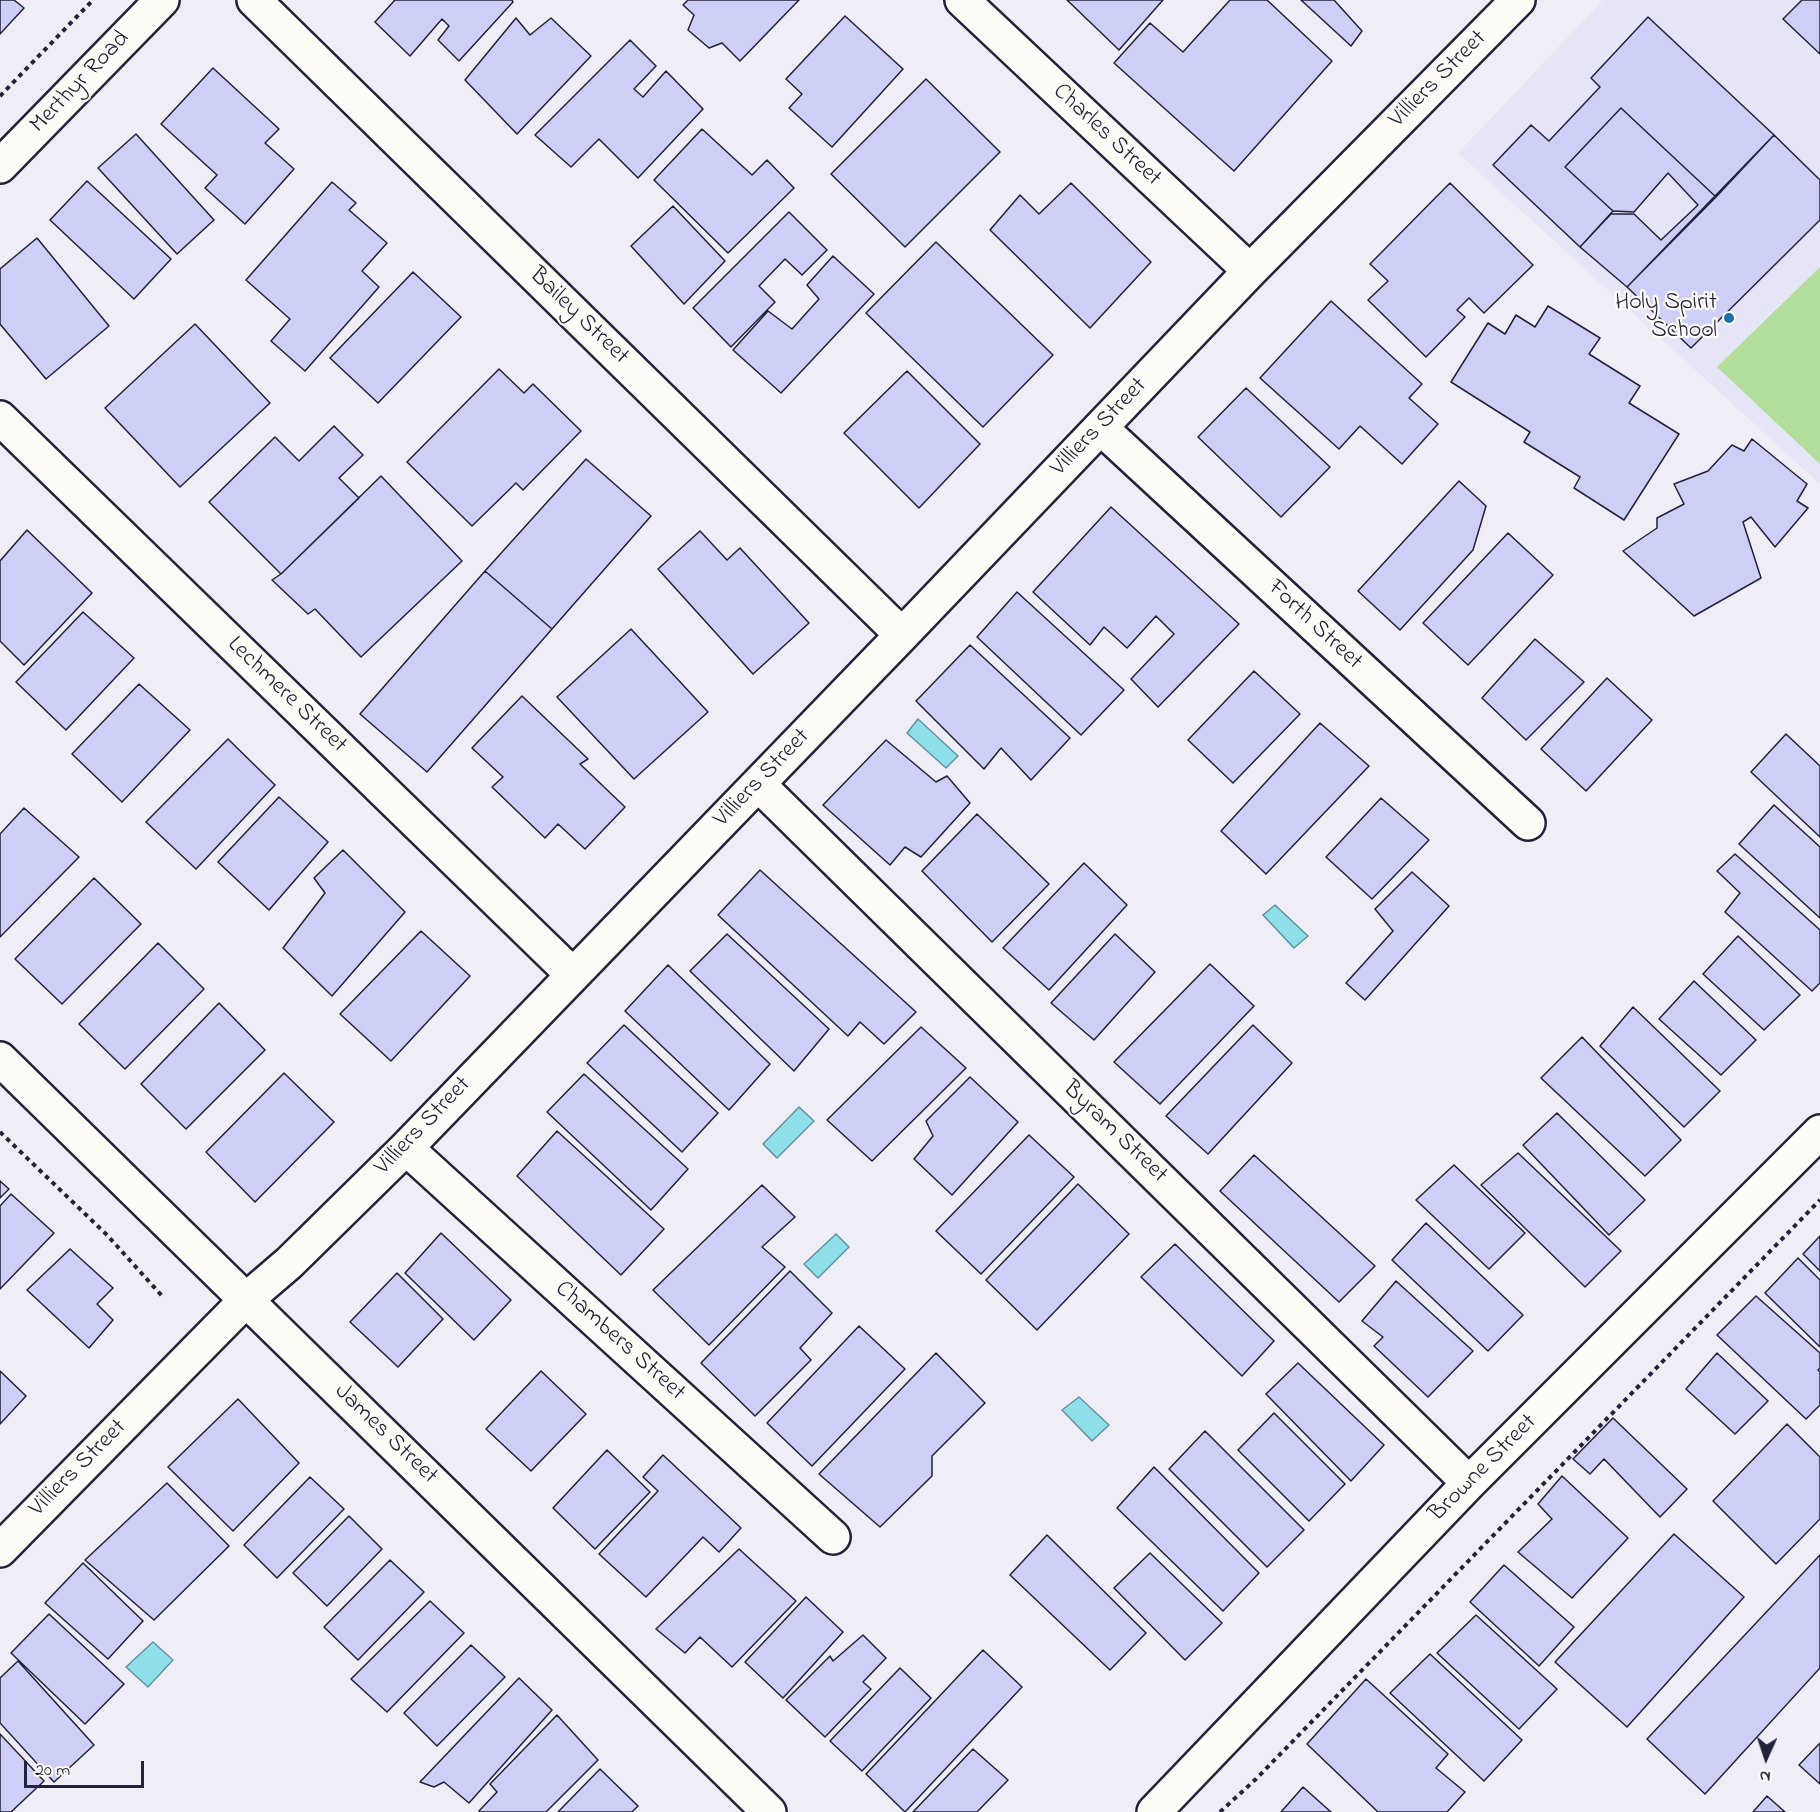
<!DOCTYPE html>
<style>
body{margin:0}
#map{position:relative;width:1820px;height:1812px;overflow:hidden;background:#efeef7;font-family:"Indie Flower",sans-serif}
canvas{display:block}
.north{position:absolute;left:1736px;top:1728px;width:60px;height:60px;-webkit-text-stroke:4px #fdfcf7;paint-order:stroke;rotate:183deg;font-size:16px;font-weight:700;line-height:24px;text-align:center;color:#22223b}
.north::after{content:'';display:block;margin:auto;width:21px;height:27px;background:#22223b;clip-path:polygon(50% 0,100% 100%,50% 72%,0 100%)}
.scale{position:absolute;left:24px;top:1761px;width:120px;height:27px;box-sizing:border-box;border:3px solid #22223b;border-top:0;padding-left:8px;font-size:18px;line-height:21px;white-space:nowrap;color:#22223b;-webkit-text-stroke:4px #fdfcf7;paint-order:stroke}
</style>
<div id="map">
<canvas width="1820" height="1812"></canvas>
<div class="north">N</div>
<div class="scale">20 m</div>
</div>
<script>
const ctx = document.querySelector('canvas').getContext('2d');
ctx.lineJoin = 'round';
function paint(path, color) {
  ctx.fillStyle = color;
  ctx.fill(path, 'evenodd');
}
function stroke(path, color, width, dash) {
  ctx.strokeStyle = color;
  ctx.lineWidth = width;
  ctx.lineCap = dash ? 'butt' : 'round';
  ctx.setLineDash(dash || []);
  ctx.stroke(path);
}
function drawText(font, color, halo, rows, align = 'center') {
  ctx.font = font + ' "Indie Flower",sans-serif';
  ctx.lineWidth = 4.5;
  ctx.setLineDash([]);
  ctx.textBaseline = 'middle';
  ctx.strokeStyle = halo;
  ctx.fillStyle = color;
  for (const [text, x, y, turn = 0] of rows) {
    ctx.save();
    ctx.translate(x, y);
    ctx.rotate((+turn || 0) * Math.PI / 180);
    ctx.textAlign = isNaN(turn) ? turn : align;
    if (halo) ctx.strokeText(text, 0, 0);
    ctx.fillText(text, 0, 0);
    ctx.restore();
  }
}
paint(new Path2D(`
 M1603,0H1820V484L1458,153Z`), '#e5e5f7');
paint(new Path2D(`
 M1820,267V464L1717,367Z`), '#b3dd9a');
const water = new Path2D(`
 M918,719L958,756L946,768L907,733Z
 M1275,905L1308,936L1294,948L1263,915Z
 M799,1107L814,1121L777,1158L763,1144Z
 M836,1234L849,1247L818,1278L804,1264Z
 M1079,1397L1109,1425L1092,1441L1062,1410Z
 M153,1642L173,1660L148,1687L126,1667Z`);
paint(water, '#8edfe9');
stroke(water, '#6393a3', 1.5);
const building = new Path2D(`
 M0,0H14L24,8L0,34Z
 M395,0H512L513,2L459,61L438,40L449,26L442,19L410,56L375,22Z
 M688,0H799L740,61L722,43L709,48L688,30L694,15L683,5Z
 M1067,0H1163L1119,50Z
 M1230,0H1267L1332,61L1234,171L1114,63L1150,23L1183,52Z
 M1301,0H1334L1362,31L1351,46Z
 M1802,0H1820V54L1783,19Z
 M845,16L903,69L832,147L789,108L802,94L786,79Z
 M1648,17L1774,135L1716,197L1621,108L1565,167L1613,211L1580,247L1493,165L1531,125L1549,141L1600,87L1591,78Z
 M516,18L530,35L551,18L591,56L517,134L465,80Z
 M630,40L656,66L634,89L643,97L666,71L703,109L638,178L599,139L571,167L535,135Z
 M213,68L279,129L265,143L294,169L245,224L205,188L217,175L161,124Z
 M926,79L1000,152L905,247L831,174Z
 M1621,108L1716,197L1627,287L1580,247L1611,214H1634L1661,240L1698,205L1668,173L1634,212L1613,211L1565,167Z
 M702,129L752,175L767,160L794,188L728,253L654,180Z
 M136,134L214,220L177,254L98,168Z
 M1774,135L1820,180V220L1691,348L1627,287Z
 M87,181L171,259L134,299L50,220Z
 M332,182L356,203L349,210L387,243L362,271L379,287L305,371L271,341L290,319L246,280Z
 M1071,183L1151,262L1090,328L990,230L1020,195L1039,214Z
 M1450,183L1533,265L1484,313L1469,298L1457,310L1465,317L1426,357L1368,300L1388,281L1370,264Z
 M673,206L725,261L684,304L631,246Z
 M789,212L827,250L802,275L785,259L759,286L775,302L731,347L693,308Z
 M37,238L109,326L46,379L0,324V269Z
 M936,242L1053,355L983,427L866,313Z
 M833,256L874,294L781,393L733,350L768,311L792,329L819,299L807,285Z
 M413,272L461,317L378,403L330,358Z
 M1331,301L1422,384L1409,398L1438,424L1402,464L1360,426L1339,449L1260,378Z
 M1548,306L1600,338L1589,354L1640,386L1629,403L1679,434L1624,520L1574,488L1580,477L1524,442L1530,432L1451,382L1488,323L1505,334L1516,315L1535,327Z
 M195,324L270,403L180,487L105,408Z
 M499,369L524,393L533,384L581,431L523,490L516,483L472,526L407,462Z
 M907,371L980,444L919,508L844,433Z
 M1246,388L1330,467L1281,517L1198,437Z
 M334,426L363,455L339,478L359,498L281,574L209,502L275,437L299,461Z
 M1752,439L1807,484L1797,501L1808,508L1775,547L1751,517L1743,522L1761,578L1694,616L1623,551L1657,528V518L1684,504L1674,484L1708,471L1732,445L1744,451Z
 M586,459L651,516L552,629L485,571Z
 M381,476L462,561L361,657L315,609L308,614L272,580L281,574Z
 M1459,481L1486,506L1473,550L1400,630L1358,591Z
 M1111,507L1239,624L1158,707L1131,679L1174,634L1156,616L1127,648L1104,627L1090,645L1033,592Z
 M27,530L92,593L24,665L0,641V561Z
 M700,531L727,560L740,548L809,623L753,674L658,569Z
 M1508,533L1553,575L1468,665L1423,623Z
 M485,571L552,629L427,772L360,714Z
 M1017,592L1124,690L1081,735L977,637Z
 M83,612L134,658L66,730L16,682Z
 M631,629L708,712L634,779L557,697Z
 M1535,639L1584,682L1526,740L1482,698Z
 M970,645L1070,738L1031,780L1001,748L984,769L916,701Z
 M1254,671L1300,714L1233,783L1188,740Z
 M1607,678L1652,720L1586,791L1541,749Z
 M139,684L190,730L122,802L72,754Z
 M522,696L588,759L580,764L625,807L585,849L558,824L545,838L492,787L503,777L472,748Z
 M1320,723L1369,766L1266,874L1221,831Z
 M1786,734L1820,766V837L1751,772Z
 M228,739L275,785L196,869L146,822Z
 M886,740L936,782L947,776L970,803L921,857L905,847L890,865L823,805Z
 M279,797L328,842L269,910L218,862Z
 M1381,798L1429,840L1372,899L1326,857Z
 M1774,805L1820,847V918L1739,844Z
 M24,808L79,857L0,937V834Z
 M977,814L1049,884L992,942L922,871Z
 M343,850L405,912L332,996L283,948L325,893L314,878Z
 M1735,854L1820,930V983L1812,991L1725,912L1740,893L1717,871Z
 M1084,863L1127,905L1049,990L1003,948Z
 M760,870L916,1012L884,1044L860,1022L848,1036L718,915Z
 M1412,872L1449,906L1365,1000L1346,983L1393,931L1375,909Z
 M94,878L141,924L62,1004L15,959Z
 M421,931L470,976L391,1061L340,1014Z
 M727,934L829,1029L794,1071L690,971Z
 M1115,934L1155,972L1094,1040L1051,1003Z
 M1738,936L1800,995L1764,1030L1703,974Z
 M158,943L204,989L125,1069L79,1024Z
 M1210,964L1254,1006L1160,1104L1114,1062Z
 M668,965L770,1064L729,1110L625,1011Z
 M1694,981L1756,1040L1721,1075L1659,1019Z
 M219,1003L265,1050L186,1129L141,1084Z
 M1633,1007L1720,1091L1684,1127L1600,1046Z
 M624,1025L718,1113L682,1152L587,1063Z
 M1253,1025L1292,1063L1208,1154L1166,1116Z
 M921,1027L966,1068L872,1161L827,1120Z
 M1582,1037L1681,1140L1645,1176L1541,1078Z
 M284,1073L334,1122L255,1202L206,1152Z
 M584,1074L688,1169L651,1210L547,1112Z
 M970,1077L1018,1122L952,1195L914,1159L933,1136L926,1121Z
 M1557,1113L1645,1200L1609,1235L1523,1145Z
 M557,1131L664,1229L621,1275L517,1176Z
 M1029,1135L1074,1177L981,1274L936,1231Z
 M1518,1153L1621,1251L1585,1287L1481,1185Z
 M1254,1155L1375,1266L1339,1302L1220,1191Z
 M1454,1165L1525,1233L1489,1269L1416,1200Z
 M0,1181L9,1189L0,1198Z
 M1078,1184L1129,1234L1037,1330L986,1280Z
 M762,1185L795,1217L762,1247L785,1267L709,1345L653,1290Z
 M11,1194L54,1233L0,1289V1206Z
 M1426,1223L1523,1315L1488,1351L1392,1260Z
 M441,1233L511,1300L474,1340L405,1273Z
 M1820,1236V1271L1803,1254Z
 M1175,1244L1274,1341L1242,1376L1141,1277Z
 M70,1249L113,1288L97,1304L113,1320L89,1348L27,1290Z
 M1798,1258L1820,1280V1347L1765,1293Z
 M790,1271L832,1313L800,1348L811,1360L755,1416L701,1363Z
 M397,1273L443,1319L398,1367L350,1322Z
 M1396,1281L1473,1351L1428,1397L1374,1346L1383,1337L1362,1321Z
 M1756,1296L1820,1353V1368L1818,1370L1820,1372V1405L1806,1419L1717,1335Z
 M859,1326L905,1369L812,1466L767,1423Z
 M936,1353L985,1403L932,1456V1476L880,1527L819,1474Z
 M1717,1353L1768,1401L1735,1434L1686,1389Z
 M1298,1363L1384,1445L1351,1481L1266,1394Z
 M0,1371L26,1396L0,1424Z
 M541,1371L586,1414L531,1471L486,1429Z
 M238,1399L299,1463L233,1531L168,1467Z
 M1274,1413L1345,1484L1309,1521L1238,1450Z
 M1613,1418L1687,1489L1660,1517L1604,1459L1590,1474L1573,1459Z
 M1787,1424L1820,1457V1519L1776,1564L1713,1501Z
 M1205,1431L1304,1530L1267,1567L1169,1469Z
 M607,1450L650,1492L595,1549L553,1508Z
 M663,1455L741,1528L719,1552L703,1537L646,1597L599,1554L658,1491L643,1477Z
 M1154,1467L1259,1573L1223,1611L1117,1508Z
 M1562,1476L1628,1538L1572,1598L1518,1552L1552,1519L1538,1504Z
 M310,1477L344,1509L277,1578L244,1545Z
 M167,1483L229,1546L154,1620L85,1560Z
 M349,1516L382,1549L327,1606L293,1573Z
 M1674,1534L1744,1597L1627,1727L1555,1662Z
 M1047,1535L1146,1633L1110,1670L1010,1575Z
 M739,1549L796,1601L732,1667L700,1637L685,1653L656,1629Z
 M1150,1553L1222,1623L1185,1660L1114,1588Z
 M1820,1555V1668L1705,1794L1647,1739Z
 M390,1560L424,1592L358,1660L324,1627Z
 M83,1563L143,1621L108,1659L45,1603Z
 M1504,1565L1574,1627L1539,1666L1470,1602Z
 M806,1597L843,1632L783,1698L745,1662Z
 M430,1601L464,1633L387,1712L351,1679Z
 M49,1614L124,1684L85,1724L11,1653Z
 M1476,1615L1557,1689L1519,1729L1437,1653Z
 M863,1635L886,1658L863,1682L871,1689L825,1737L786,1700L830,1656L833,1661Z
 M471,1645L505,1677L437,1746L404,1713Z
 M983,1650L1022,1687L905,1812L866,1774Z
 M1430,1654L1522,1740L1484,1781L1390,1693Z
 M18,1661L94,1745L54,1782L0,1723V1678Z
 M900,1668L931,1698L862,1771L830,1741Z
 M519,1678L552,1710L469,1803L444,1782L434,1787L420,1782Z
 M1366,1679L1448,1754L1436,1768L1465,1792L1447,1812H1378L1307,1744Z
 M557,1715L598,1760L546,1812H480L479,1811L497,1792L490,1784Z
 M0,1734L44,1781L11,1812H0Z
 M1820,1743V1784L1799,1765Z
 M973,1749L1008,1780L977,1812H913Z
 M600,1769L638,1806L632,1812H558Z
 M1303,1787L1331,1812H1281Z
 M1767,1796L1785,1812H1753Z`);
paint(building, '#cecff7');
stroke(building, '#22223b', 1.5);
const street = new Path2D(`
 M254,0L902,635
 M962,0L1250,271
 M0,418L572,974
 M1101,428L1528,823
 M758,784L1469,1483
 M406,1148L833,1537
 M0,1550L247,1299L289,1263L406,1148L902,635L1250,271L1518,0
 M1154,1812L1469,1483L1820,1132`);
const secondary = new Path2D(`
 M0,166L162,0
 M0,1059L769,1812`);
stroke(street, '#22223b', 38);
stroke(secondary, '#22223b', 38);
stroke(new Path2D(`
 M0,96L93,0
 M0,1132L107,1235L163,1297
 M1220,1812L1256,1779L1820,1200`), '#22223b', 4, [4.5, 4.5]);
stroke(street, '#fdfcf7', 33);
stroke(secondary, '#fdfcf7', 33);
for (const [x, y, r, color] of [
 [1729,318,6,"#1f6fb2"]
]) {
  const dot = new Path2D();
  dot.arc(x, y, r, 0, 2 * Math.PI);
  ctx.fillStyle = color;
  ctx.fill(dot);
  stroke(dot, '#fdfcf7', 2);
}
drawText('24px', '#22223b', '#fdfcf7', [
 ["Villiers Street",1439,80,-45],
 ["Merthyr Road",81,83,-46],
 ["Charles Street",1106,136,43],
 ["Bailey Street",578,317,44],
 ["Villiers Street",1100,428,-46],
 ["Forth Street",1314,626,43],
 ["Lechmere Street",286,696,44],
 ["Villiers Street",763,779,-46],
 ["Villiers Street",424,1127,-46],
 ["Byram Street",1114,1133,44],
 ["Chambers Street",619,1342,42],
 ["James Street",385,1435,44],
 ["Villiers Street",79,1469,-45],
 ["Browne Street",1484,1469,-45]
]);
drawText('24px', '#22223b', '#fdfcf7', [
 ["Holy Spirit",1717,304],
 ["School",1717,332]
], 'right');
</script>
